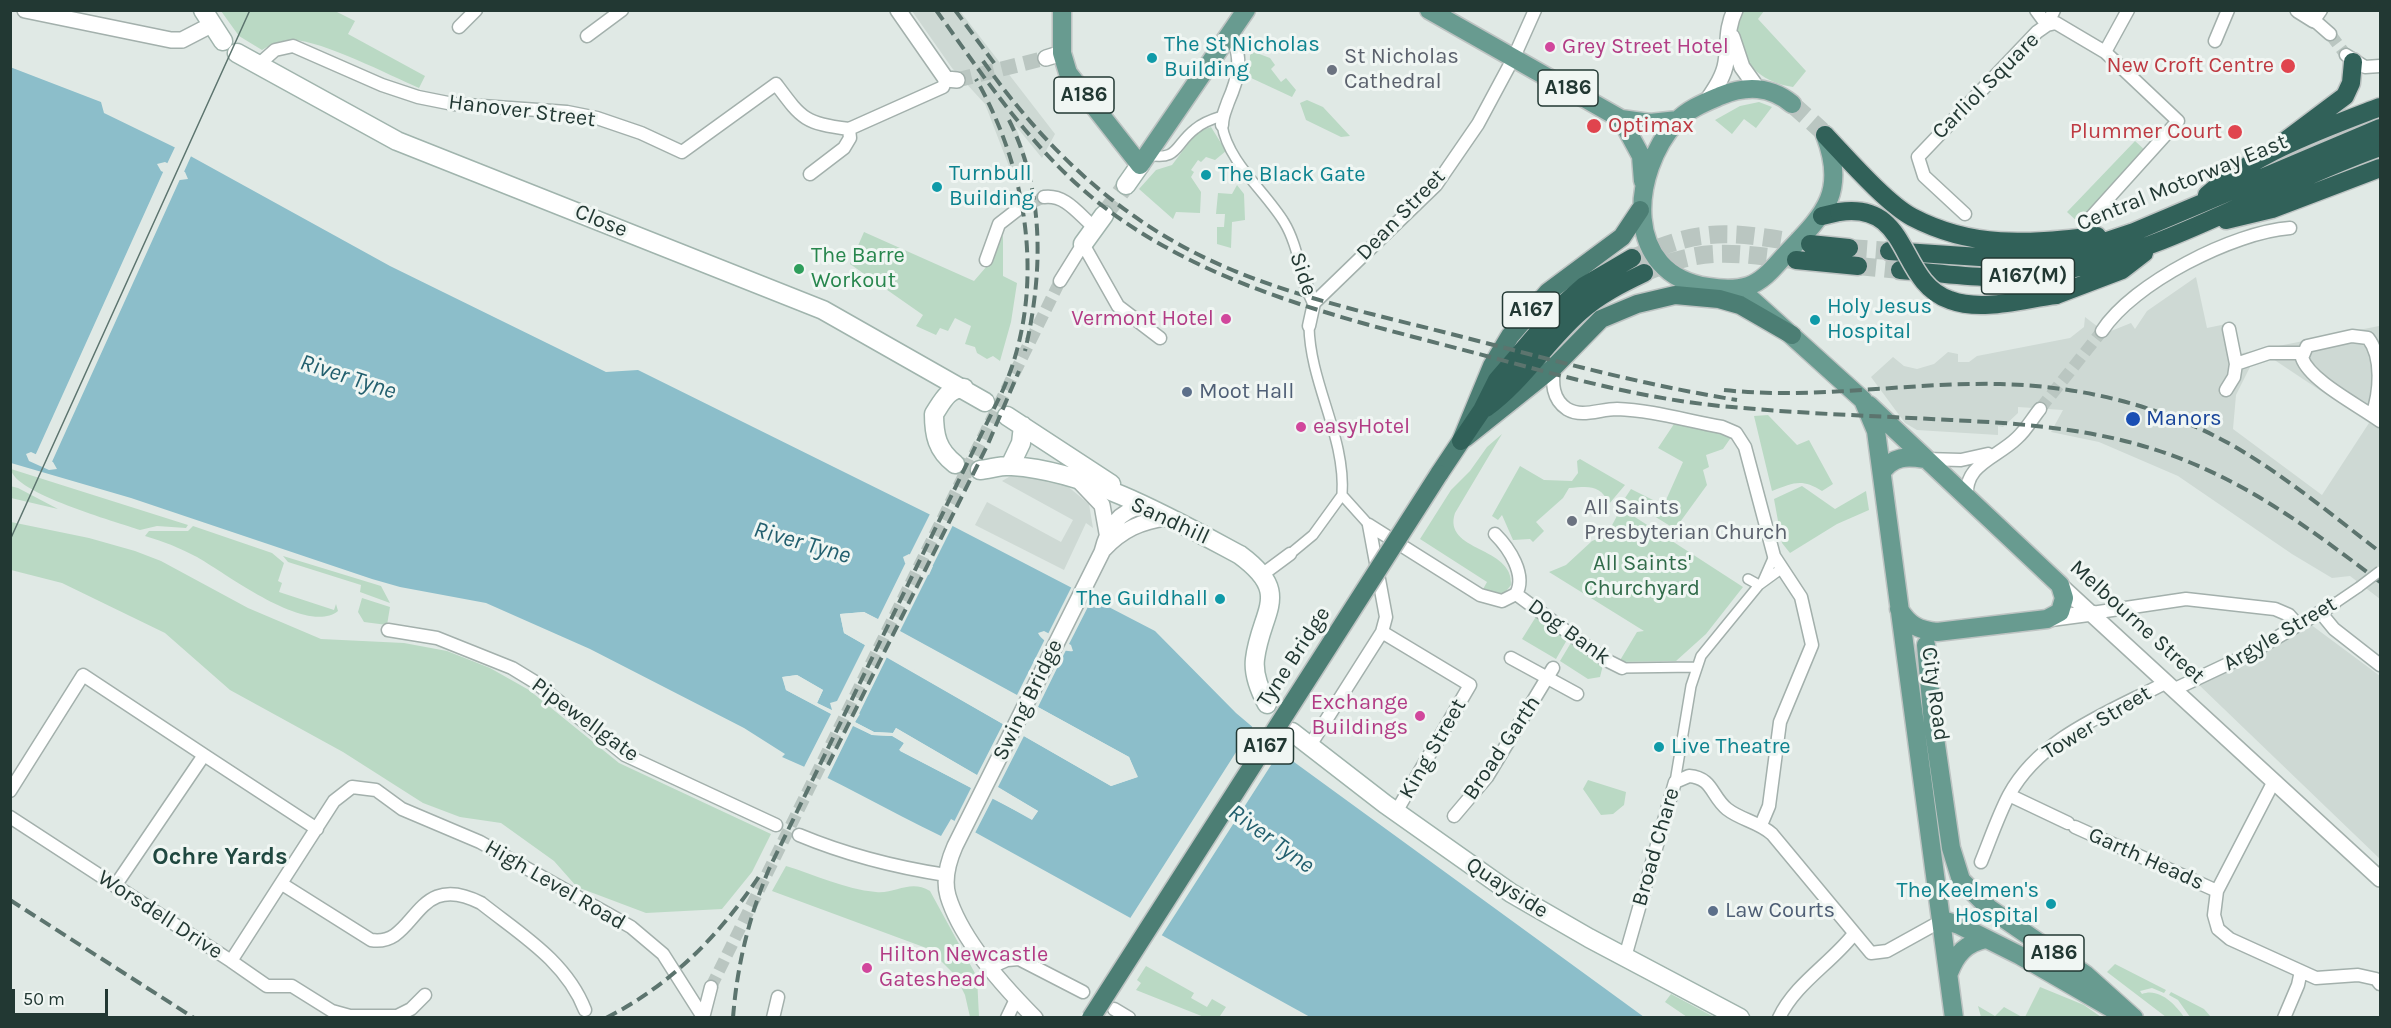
<!DOCTYPE html>
<style>
body{margin:0}
#map{position:relative;width:2391px;height:1028px;overflow:hidden;background:#e0e9e5;font-family:Karla,sans-serif}
canvas{display:block}
.frame{position:absolute;inset:0;border:12px solid #223833;pointer-events:none}
.scale{position:absolute;left:12px;top:989px;width:96px;height:27px;box-sizing:border-box;border:3px solid #223833;border-top:0;padding-left:8px;font-size:18px;line-height:21px;white-space:nowrap;color:#223833;-webkit-text-stroke:4px #f0f6f3;paint-order:stroke}
</style>
<div id="map">
<canvas width="2391" height="1028"></canvas>
<div class="frame"></div>
<div class="scale">50 m</div>
</div>
<script>
const ctx = document.querySelector('canvas').getContext('2d');
ctx.lineJoin = 'round';
function paint(path, color) {
  ctx.fillStyle = color;
  ctx.fill(path, 'evenodd');
}
function stroke(path, color, width, dash) {
  ctx.strokeStyle = color;
  ctx.lineWidth = width;
  ctx.lineCap = dash ? 'butt' : 'round';
  ctx.setLineDash(dash || []);
  ctx.stroke(path);
}
function drawText(font, color, halo, rows, align = 'center') {
  ctx.font = font + ' Karla,sans-serif';
  ctx.lineWidth = 6;
  ctx.setLineDash([]);
  ctx.textBaseline = 'middle';
  ctx.strokeStyle = halo;
  ctx.fillStyle = color;
  for (const [text, x, y, turn = 0] of rows) {
    ctx.save();
    ctx.translate(x, y);
    ctx.rotate((+turn || 0) * Math.PI / 180);
    ctx.textAlign = isNaN(turn) ? turn : align;
    if (halo) ctx.strokeText(text, 0, 0);
    ctx.fillText(text, 0, 0);
    ctx.restore();
  }
}
paint(new Path2D(`
 M912,11H960L1055,134L1042,158L1015,125L1029,164L1010,169L985,104L952,68Z
 M2196,277L2207,328L2231,323L2238,354L2379,326L2380,599L2350,576L2332,578L2292,554L2178,476L2099,442L2051,432L2063,410L2018,407V413L2003,427L1998,426V435L1917,430L1905,423L1871,377L1893,357L1904,366L1917,369L1934,364L1948,352L1958,354V362H1969L1977,356L2070,338L2084,327L2085,317L2106,333L2131,323L2135,329L2147,311ZM2270,357L2369,423L2322,495L2233,429L2236,395L2251,365Z
 M1014,474L1066,485L1089,504L1093,528L1086,523L1064,570L975,525L987,502L1061,542L1073,520L1002,481Z
 M2310,624L2380,676V859L2197,683L2251,660Z`), '#ced9d4');
paint(new Path2D(`
 M221,11H335L355,21L348,34L425,76L419,88C389,75 323,41 293,40C282,40 272,44 262,50L239,36Z
 M1743,11H1764L1758,19L1806,71L1793,87C1766,83 1743,67 1737,38C1736,29 1741,19 1743,11Z
 M1254,52L1270,58L1275,65L1271,69L1281,82L1286,78L1296,90L1292,97L1249,77L1250,55Z
 M1307,100L1323,107L1350,136L1341,137L1306,120L1300,103Z
 M1759,102L1772,107L1756,128L1744,119L1732,134L1715,120L1740,106Z
 M1211,127L1226,151L1215,160L1206,157L1201,162L1198,160L1191,170L1194,172L1191,177L1201,192L1200,213L1176,212L1173,219L1139,189L1156,170L1172,165L1197,132Z
 M2135,141L2147,152L2079,223L2067,212Z
 M1237,185L1244,194L1245,220L1232,222L1231,248L1217,244V227H1224L1225,214H1216L1218,193L1232,194Z
 M864,232L974,281L993,259L1003,235V276L1017,283L1011,322L1000,361L993,356L987,359L977,353L975,347L965,344L971,326L955,318L948,331L940,328L936,335L916,326L923,315L850,264Z
 M1768,415L1797,445L1809,440L1833,484L1822,491C1801,478 1794,483 1772,491L1754,416Z
 M1674,424L1732,436L1723,449L1706,455L1709,467L1703,470L1707,485L1675,529L1625,498L1631,489L1657,502L1666,500L1683,462L1658,448Z
 M1502,434L1455,513C1442,552 1514,546 1511,585L1503,595L1482,591L1487,582L1420,539L1451,490L1470,471L1487,447Z
 M1580,459L1625,485L1609,504C1600,483 1587,487 1569,488L1563,498L1536,522L1544,531L1533,542L1530,539L1513,540L1502,515L1498,520L1492,516L1520,466L1544,480L1572,481L1578,473L1577,461Z
 M11,469L188,525L186,528L157,526L140,530C117,522 13,493 11,469Z
 M10,486L18,488L58,509L11,498Z
 M1802,486L1835,509L1866,491L1869,510L1837,524L1790,553L1782,543L1774,499Z
 M1621,508L1743,587L1706,634L1676,661L1619,662L1637,632L1644,631L1549,572L1566,565L1592,541L1607,535Z
 M11,522L89,538L135,551L161,561L248,608L321,639L404,643L447,651L490,668L529,690L619,763L771,834L752,872L722,909L646,913L577,887L554,861L501,823L460,817L423,803L343,752L230,690L165,633L62,583L11,570Z
 M193,526L272,553L284,563L278,581L282,583L279,592L334,610L336,604L338,611C307,636 227,574 197,557C180,548 163,541 145,536L149,531H188Z
 M283,556L381,586L390,603L360,592L361,585L288,562Z
 M362,598L390,607L387,625L364,622L358,612Z
 M1537,615L1568,638L1556,659L1522,639Z
 M1572,641L1603,665L1600,677L1588,679L1560,661Z
 M1588,780L1626,792L1624,805L1613,814L1601,815L1583,789Z
 M786,866C816,875 844,889 876,892C896,894 910,879 930,891L977,977L979,1017H970L965,995L955,975L929,949L772,891Z
 M2115,964L2166,990L2164,993L2152,988L2140,991L2142,994C2159,987 2176,1005 2184,1017H2166L2107,972Z
 M1146,966L1194,993L1191,998L1207,1007L1212,999L1226,1007L1220,1016L1204,1017L1136,990L1141,983L1137,980Z
 M2040,987L2084,1005L2101,1017H2025Z
 M2171,992L2204,1009L2211,1017H2190L2178,1000L2169,995Z
 M1671,994L1714,1017H1687L1665,1002Z
 M1978,1006L1995,1016L2004,1007L2022,1017H1981Z`), '#bad9c4');
paint(new Path2D(`
 M10,67L101,102L104,113L174,147L390,266L606,372L638,370L943,521L1155,631L1236,713L1294,762L1644,1017H1310L951,819L941,836C888,811 837,780 782,757L785,754L744,728L590,649L486,603L400,587L372,579L131,498L11,463ZM165,162L185,172L188,179L180,180L161,171L157,164ZM31,452L53,462L57,469L49,470L29,461L26,454ZM909,554L933,566L929,575L905,563L903,557ZM864,612L1129,757L1137,777L1111,786L844,633L840,614ZM1044,631L1071,645L1073,651C1063,653 1042,642 1038,633ZM797,675L823,690L817,703L874,732L893,733L896,728L1038,811L1032,819L900,751L904,743L892,736L872,735L786,690L783,677ZM837,701L860,714L855,722L832,710L830,703Z`), '#8cbeca');
paint(new Path2D(`
 M176,145L192,154L183,174L166,166Z
 M164,170L181,177L51,464L35,456Z
 M931,512L954,523L900,631L1017,695L1046,637L1067,648L1038,707L1129,757L1138,777L1111,786L1024,736L998,787L1038,811L1032,820L993,798L974,835L953,824L971,788L899,750L904,743L893,736L872,735L853,726L826,781L803,769L831,714L786,690L782,677L797,675L823,690L817,703L832,710L834,707L854,719L856,715L835,705L865,645L844,633L840,614L864,612L878,619L907,560L927,571L929,568L908,558ZM864,615L1127,759L1134,775L1112,783L847,631L843,617ZM887,657L1003,724L977,775L896,728L893,733L874,732L855,722ZM796,678L819,691L814,701L788,688L786,680ZM897,732L1007,796L1034,812L1031,816L904,749L907,742L895,734Z
 M1073,584L1094,595L1068,646L1047,636Z
 M1254,724L1282,748L1160,938L1129,920Z`), '#e0e9e5');
stroke(new Path2D(`
 M2330,34L2346,55
 M1017,210L1044,197
 M2040,409L2102,331
 M711,987L1060,281`), '#bac6c1', 12, [12, 6]);
stroke(new Path2D(`
 M957,80L1046,58`), '#bac6c1', 15, [15, 8]);
stroke(new Path2D(`
 M1104,215L1126,185
 M955,464L968,469L980,470`), '#bac6c1', 18, [18, 9]);
stroke(new Path2D(`
 M1792,104L1822,131`), '#bac6c1', 18, [18, 9]);
stroke(new Path2D(`
 M1849,248L1889,251
 M1632,258C1655,249 1678,239 1702,236C1736,230 1775,240 1809,244
 M1858,266L1900,270
 M1644,273C1703,246 1733,253 1794,260`), '#bac6c1', 18, [18, 9]);
const pedestrian = new Path2D(`
 M1222,125C1228,162 1265,191 1284,222C1295,240 1299,263 1305,283
 M1148,155C1179,161 1174,145 1195,129C1203,122 1212,119 1222,116
 M1309,326C1310,384 1346,437 1342,495L1369,525
 M1290,554L1313,535L1342,495
 M1748,579L1759,585
 M1763,581L1774,556
 M2334,604L2359,587
 M1622,668L1696,667
 M1675,782L1691,686L1701,656L1759,585L1781,569`);
const minor = new Path2D(`
 M2036,10L2047,25L2054,10
 M2321,10L2314,20L2330,34
 M459,27L476,10
 M587,36L622,10
 M2215,41L2228,10
 M2105,52L2128,10
 M2346,55L2365,67L2380,66
 M257,66L275,50L293,46L382,85L418,97L453,104L567,112L597,118L641,133L682,152L776,84C802,119 804,123 849,129
 M1222,125C1222,116 1225,111 1228,102C1239,77 1243,59 1231,33
 M810,174L844,148L850,138L849,129L943,87L946,79
 M1044,197C1066,194 1079,215 1095,228
 M1965,214L1924,176L1918,157L2037,32L2047,25L2056,23L2105,52L2178,121L2085,224
 M986,260L999,224L1017,210
 M1060,281L1083,244L1118,306L1160,338
 M1305,283L1314,303L1309,326
 M1314,303L1436,185L1478,124L1514,57L1535,10
 M2229,329L2236,364
 M2102,331C2133,283 2234,232 2290,228
 M1554,367C1552,383 1552,399 1567,409C1582,418 1600,409 1617,409C1651,410 1688,421 1722,427L1736,433L1745,447L1774,556L1801,597L1812,645L1780,722L1769,806L1761,825
 M2226,390L2234,377L2236,364L2269,353H2303
 M2372,415C2380,393 2383,357 2368,338L2352,336L2307,346L2302,358C2310,381 2360,406 2380,421
 M1925,459L1961,460L1988,454
 M1967,499C1963,464 1997,458 2017,438C2026,430 2032,419 2040,409
 M1369,525L1480,595L1502,601L1516,594C1527,575 1509,548 1495,534
 M1263,574L1290,554
 M1516,594L1604,659L1622,668
 M2320,612L2334,629L2380,665
 M2092,613L2186,599L2275,609L2289,615L2298,625
 M388,630L437,638L512,668L535,682L625,755L776,825
 M1382,632L1470,685L1396,812
 M1511,658L1577,694
 M2175,689L2247,655L2334,604
 M1309,747L1382,632L1386,617L1369,525
 M2274,781L2217,891L2214,915L2218,929L2230,939L2316,978L2358,975L2376,979L2380,984
 M10,791L83,675L204,755
 M2009,795L2068,823
 M1454,816L1487,777L1553,668
 M10,817L231,961L334,801L352,787L376,790L402,809L480,842L631,927L663,954L703,1017
 M2075,827L2217,891
 M799,835C847,855 894,867 946,875
 M1981,862C1990,840 1998,816 2009,795C2041,736 2111,712 2167,682
 M282,884L371,940C417,948 413,868 481,903C520,934 566,961 585,1010
 M115,886L204,755L317,829
 M1625,957L1675,782L1689,776C1713,778 1711,796 1727,809C1741,820 1759,822 1772,834L1871,953L1887,951L1943,920
 M231,961L267,986H292L332,1011L350,1016H397L411,1009L425,995
 M989,968L1007,960L1019,959L1083,992
 M1114,1009L1129,1018
 M703,1018L711,987
 M773,1018L778,997
 M1007,1018L1016,999
 M1779,1018C1795,984 1830,964 1853,935
 M2284,1018L2298,985L2301,971`);
const tertiary = new Path2D(`
 M25,10L171,40H182L211,25
 M898,10L946,79L957,80
 M2298,10L2314,20
 M1732,37L1742,67L1757,88
 M1046,58L1062,53
 M1707,101C1715,89 1724,76 1726,62C1729,43 1726,29 1735,10
 M1081,483L1102,505L1107,533
 M1104,549C1122,530 1141,521 1167,518
 M2060,585L2380,879
 M2047,619L2092,613
 M1035,1018C1003,986 961,939 948,896C943,879 948,862 955,846L1102,552C1108,528 1118,511 1143,506`);
const secondary = new Path2D(`
 M203,10L223,41
 M237,53L397,141L823,310L985,402
 M1126,185L1140,165
 M1083,244L1104,215
 M1007,416L1111,484
 M955,464C937,450 934,435 934,414C942,402 948,388 964,388
 M1010,466L1021,443L1023,426
 M980,470C990,469 1002,465 1012,466C1089,471 1173,519 1240,555C1293,594 1261,610 1255,659C1253,675 1260,691 1267,704
 M1292,732L1385,804L1511,893L1589,938L1740,1018`);
const primary = new Path2D(`
 M1062,10V53L1068,73L1140,165L1246,10
 M1429,10L1621,119L1650,123L1678,120
 M1792,104C1770,86 1747,85 1720,96C1706,102 1688,109 1677,121C1630,173 1622,274 1708,287C1721,289 1735,290 1748,286C1764,281 1775,266 1786,254C1824,214 1847,193 1825,135
 M1621,119L1641,156L1643,181
 M1740,289L1863,400L1876,431L1954,1018
 M1869,405L2060,585L2064,598L2060,612L2047,619L1937,632C1918,630 1909,625 1899,609
 M1882,472C1893,456 1907,456 1924,459
 M1926,645L1933,724L1951,848L1961,880L1990,909L2086,975L2134,1018
 M1943,920L1959,925L2019,955L2116,1011
 M1949,973C1956,954 1966,943 1986,939`);
const trunk = new Path2D(`
 M1465,438L1554,367L1601,319L1637,304L1675,295L1719,299L1740,305L1792,335
 M1439,474L1461,441L1492,366L1510,336L1548,292L1622,237L1640,210`);
const motorway = new Path2D(`
 M1825,135C1847,158 1886,203 1912,217C1975,250 2030,243 2097,236
 M2285,141L2345,96L2351,83L2353,62
 M2207,195C2257,152 2320,130 2380,107
 M1822,216L1839,212
 M2226,220L2272,209L2380,168
 M1810,244L1849,248
 M1889,251L1995,258L2054,256L2080,250L2134,232L2380,128
 M1796,260L1858,266
 M1900,270C1942,273 2000,282 2041,275C2164,255 2264,188 2380,147
 M2056,295L2122,270L2144,253
 M1486,408C1523,381 1546,342 1580,312C1599,295 1621,284 1644,273
 M1461,441L1482,410L1497,380L1559,308L1584,286L1632,258`);
stroke(pedestrian, '#a3b0ac', 12);
stroke(minor, '#a3b0ac', 15);
stroke(tertiary, '#a3b0ac', 18);
stroke(secondary, '#a0b4ad', 21);
stroke(primary, '#bdc3c2', 21);
stroke(trunk, '#bdc3c2', 21);
stroke(motorway, '#bdc3c2', 21);
stroke(pedestrian, '#fff', 9);
stroke(minor, '#fff', 12);
stroke(tertiary, '#fff', 15);
stroke(secondary, '#fff', 18);
stroke(primary, '#689b90', 18);
stroke(trunk, '#4c7e74', 18);
stroke(motorway, '#316159', 18);
stroke(new Path2D(`
 M10,540L250,10`), '#5c746e', 1.5);
stroke(new Path2D(`
 M936,10C987,81 1034,153 1104,207C1211,289 1350,320 1479,354C1562,376 1645,400 1732,407C1805,414 1878,416 1951,420C2033,424 2112,430 2189,462C2260,491 2320,536 2380,582
 M955,10L997,67
 M983,61C1036,136 1099,200 1180,245C1265,292 1366,312 1459,336C1552,360 1643,385 1737,400
 M1009,120C1045,192 1043,274 1025,351
 M1724,390C1817,400 1907,382 2000,384C2080,386 2160,405 2230,444C2283,474 2332,515 2380,552
 M828,765L988,444L1019,371
 M10,900L194,1018
 M606,1018C671,985 720,935 760,875
 M733,1018C737,965 749,917 769,869L1002,392C1047,292 1029,172 976,79`), '#5c746e', 4, [12, 6]);
const pedestrianBridge = new Path2D(`
 M2359,587L2380,571`);
const trunkBridge = new Path2D(`
 M1091,1018L1439,474`);
const motorwayBridge = new Path2D(`
 M1839,212C1912,201 1897,282 1950,300C1982,312 2023,299 2056,295`);
stroke(pedestrianBridge, '#a3b0ac', 12, []);
stroke(trunkBridge, '#bdc3c2', 21, []);
stroke(motorwayBridge, '#bdc3c2', 21, []);
stroke(pedestrianBridge, '#fff', 9);
stroke(trunkBridge, '#4c7e74', 18);
stroke(motorwayBridge, '#316159', 18);
for (const [x, y, r, color] of [
 [1550,47,6,"#d1479c"],
 [1152,58,6,"#0f9aa8"],
 [2288,66,8,"#e0444e"],
 [1332,70,6,"#6b7280"],
 [1594,126,8,"#e0444e"],
 [2235,132,8,"#e0444e"],
 [1206,175,6,"#0f9aa8"],
 [937,187,6,"#0f9aa8"],
 [799,269,6,"#2e9e5b"],
 [1226,319,6,"#d1479c"],
 [1815,320,6,"#0f9aa8"],
 [1187,392,6,"#5c6f8a"],
 [2133,419,8,"#1a4fb4"],
 [1301,427,6,"#d1479c"],
 [1572,521,6,"#6b7280"],
 [1220,599,6,"#0f9aa8"],
 [1420,716,6,"#d1479c"],
 [1659,747,6,"#0f9aa8"],
 [2051,904,6,"#0f9aa8"],
 [1713,911,6,"#5c6f8a"],
 [867,968,6,"#d1479c"]
]) {
  const dot = new Path2D();
  dot.arc(x, y, r, 0, 2 * Math.PI);
  ctx.fillStyle = color;
  ctx.fill(dot);
  stroke(dot, '#f0f6f3', 2);
}
for (const [x, y, w] of [
 [1568,88,60],
 [1084,95,60],
 [2028,276,93],
 [1531,310,57],
 [1265,746,57],
 [2054,953,60]
]) {
  const box = new Path2D();
  box.roundRect(x - w / 2, y - 18, w, 36, 4.5);
  ctx.fillStyle = '#f0f6f3';
  ctx.fill(box);
  stroke(box, '#223833', 1.5);
}
drawText('bold 21px', '#223833', null, [
 ["A186",1568,88],
 ["A186",1084,95],
 ["A167(M)",2028,276],
 ["A167",1531,310],
 ["A167",1265,746],
 ["A186",2054,953]
]);
drawText('22px', '#0d838f', '#f0f6f3', [
 ["The St Nicholas",1164,45],
 ["Building",1164,70],
 ["Turnbull",949,174],
 ["Building",949,199],
 ["The Black Gate",1218,175],
 ["Holy Jesus",1827,307],
 ["Hospital",1827,332],
 ["The Guildhall",1208,599,"right"],
 ["Live Theatre",1671,747],
 ["The Keelmen's",2039,891,"right"],
 ["Hospital",2039,916,"right"]
], 'left');
drawText('22px', '#b23c85', '#f0f6f3', [
 ["Grey Street Hotel",1562,47],
 ["Vermont Hotel",1214,319,"right"],
 ["easyHotel",1313,427],
 ["Exchange",1408,703,"right"],
 ["Buildings",1408,728,"right"],
 ["Hilton Newcastle",879,955],
 ["Gateshead",879,980]
], 'left');
drawText('22px', '#5b616d', '#f0f6f3', [
 ["St Nicholas",1344,57],
 ["Cathedral",1344,82],
 ["All Saints",1584,508],
 ["Presbyterian Church",1584,533]
], 'left');
drawText('22px', '#be3a42', '#f0f6f3', [
 ["New Croft Centre",2274,66],
 ["Optimax",1608,126,"left"],
 ["Plummer Court",2222,132]
], 'right');
drawText('22px', '#223833', '#f0f6f3', [
 ["Carliol Square",1986,86,-45],
 ["Hanover Street",522,111,7],
 ["Central Motorway East",2182,183,-22],
 ["Dean Street",1401,215,-46],
 ["Close",601,221,22],
 ["Side",1303,274,71],
 ["Sandhill",1170,521,25],
 ["Melbourne Street",2137,622,42],
 ["Dog Bank",1569,632,36],
 ["Argyle Street",2280,634,-30],
 ["Tyne Bridge",1294,657,-57],
 ["City Road",1935,694,82],
 ["Swing Bridge",1028,700,-64],
 ["Pipewellgate",585,720,36],
 ["Tower Street",2097,723,-31],
 ["Broad Garth",1502,748,-56],
 ["King Street",1433,749,-60],
 ["Broad Chare",1656,847,-74],
 ["Garth Heads",2146,859,24],
 ["High Level Road",555,885,30],
 ["Quayside",1507,888,33],
 ["Worsdell Drive",160,915,33]
]);
drawText('22px', '#27864d', '#f0f6f3', [
 ["The Barre",811,256],
 ["Workout",811,281]
], 'left');
drawText('22px', '#4e5e75', '#f0f6f3', [
 ["Moot Hall",1199,392],
 ["Law Courts",1725,911]
], 'left');
drawText('22px', '#164399', '#f0f6f3', [
 ["Manors",2146,419]
], 'left');
drawText('22px', '#306b49', '#f0f6f3', [
 ["All Saints'",1642,564],
 ["Churchyard",1642,589]
]);
drawText('italic 24px', '#225f6e', '#f0f6f3', [
 ["River Tyne",348,377,18],
 ["River Tyne",802,543,16],
 ["River Tyne",1271,839,36]
]);
drawText('bold 24px', '#204840', '#f0f6f3', [
 ["Ochre Yards",220,857]
]);
</script>
